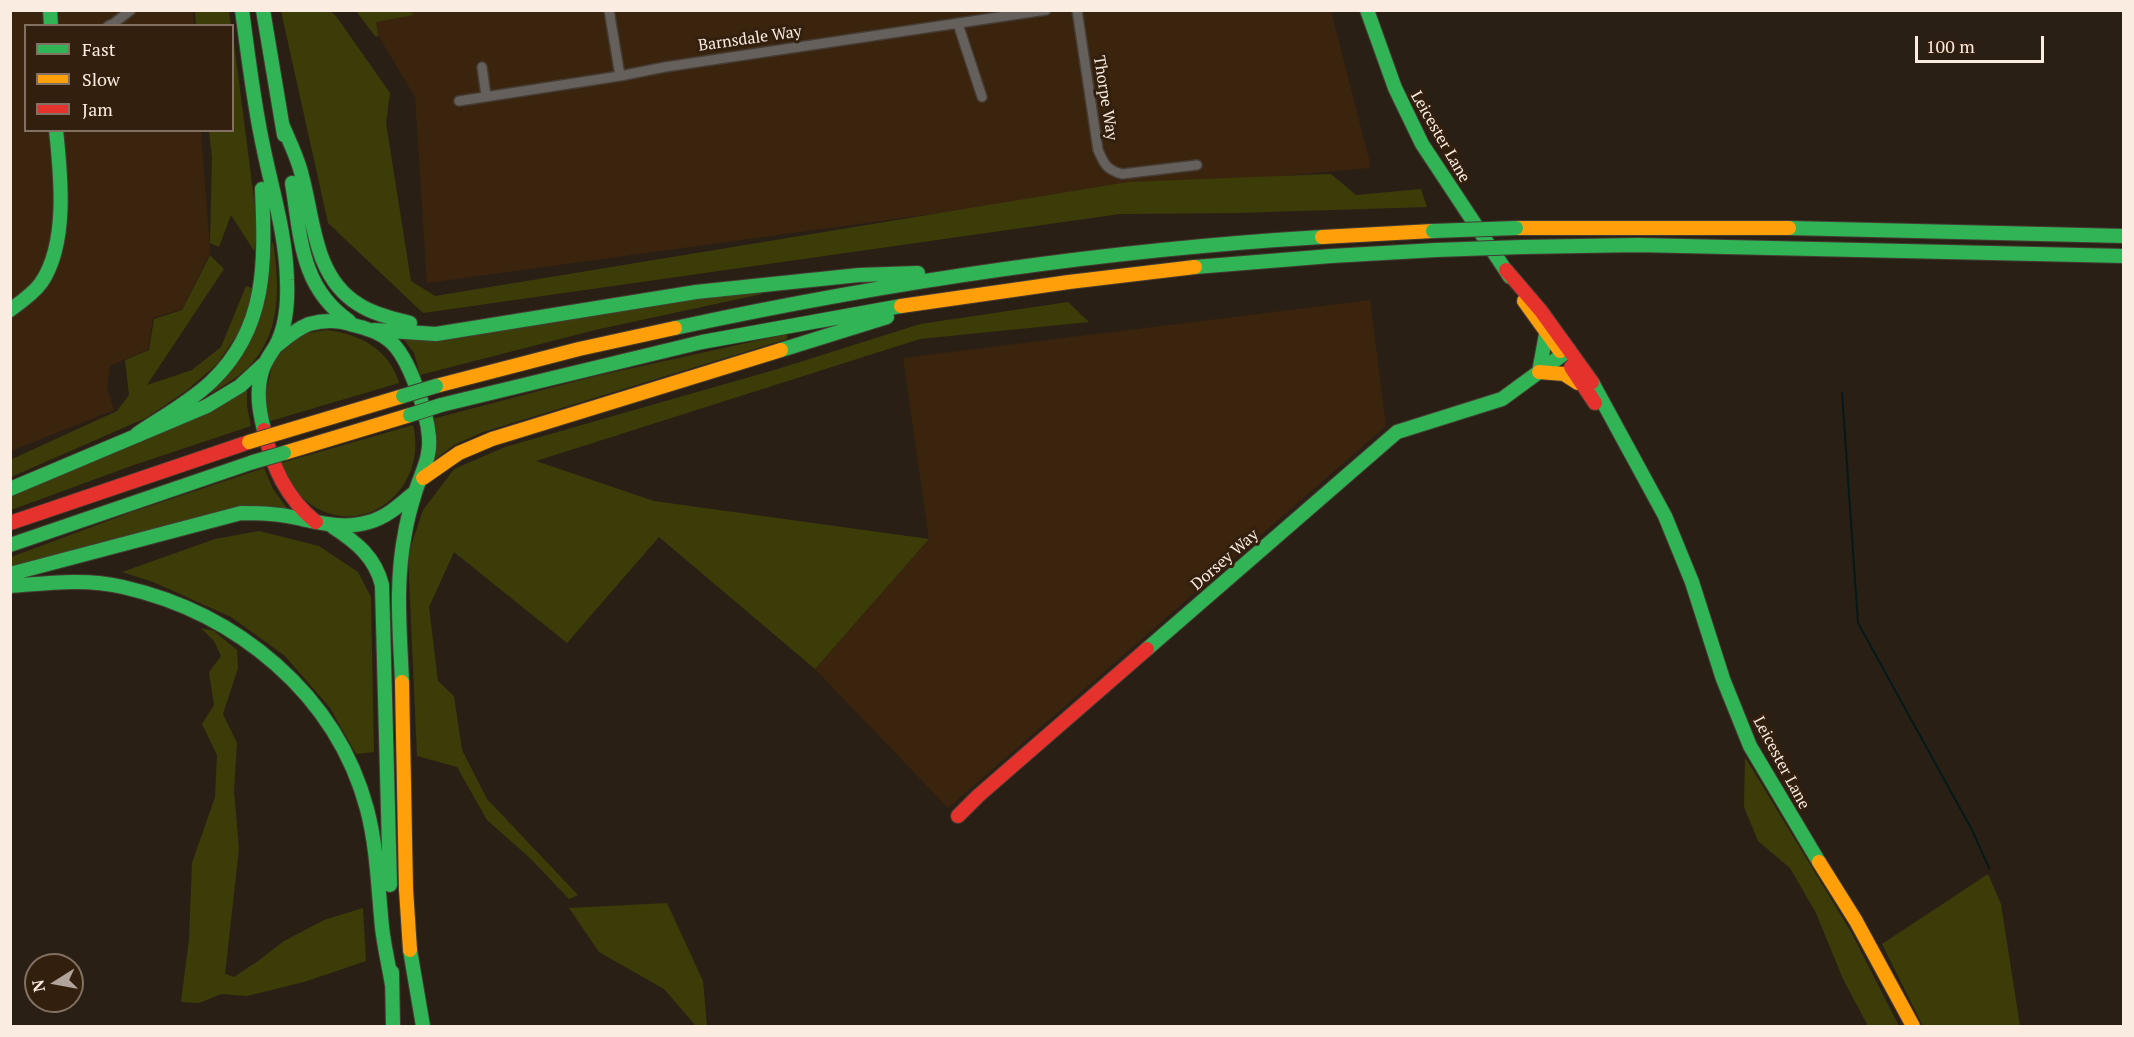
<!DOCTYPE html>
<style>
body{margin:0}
#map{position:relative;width:2134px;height:1037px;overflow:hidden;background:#2a1f15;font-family:"PT Serif",serif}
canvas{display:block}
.frame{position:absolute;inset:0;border:12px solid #faece1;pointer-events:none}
.legend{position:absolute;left:24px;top:24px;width:210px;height:108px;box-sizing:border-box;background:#321f0d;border:2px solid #827162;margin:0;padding:8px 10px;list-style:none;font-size:18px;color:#faece1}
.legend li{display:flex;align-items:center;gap:12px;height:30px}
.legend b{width:30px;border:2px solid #827162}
.north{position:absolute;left:24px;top:953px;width:60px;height:60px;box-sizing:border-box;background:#321f0d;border:2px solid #827162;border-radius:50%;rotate:259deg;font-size:16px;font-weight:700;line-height:24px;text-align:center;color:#faece1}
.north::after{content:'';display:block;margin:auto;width:21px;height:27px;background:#b1a49a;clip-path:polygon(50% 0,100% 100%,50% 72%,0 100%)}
.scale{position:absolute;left:1915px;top:36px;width:129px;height:27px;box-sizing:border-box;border:3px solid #faece1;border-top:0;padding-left:8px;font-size:18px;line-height:21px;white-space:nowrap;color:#faece1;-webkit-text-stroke:4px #321f0d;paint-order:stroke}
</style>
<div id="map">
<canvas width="2134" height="1037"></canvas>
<div class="frame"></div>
<ul class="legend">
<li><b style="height:8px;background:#30b455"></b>Fast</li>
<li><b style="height:8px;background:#ff9f0a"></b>Slow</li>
<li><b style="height:8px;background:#e5322d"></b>Jam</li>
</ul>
<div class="north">N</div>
<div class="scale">100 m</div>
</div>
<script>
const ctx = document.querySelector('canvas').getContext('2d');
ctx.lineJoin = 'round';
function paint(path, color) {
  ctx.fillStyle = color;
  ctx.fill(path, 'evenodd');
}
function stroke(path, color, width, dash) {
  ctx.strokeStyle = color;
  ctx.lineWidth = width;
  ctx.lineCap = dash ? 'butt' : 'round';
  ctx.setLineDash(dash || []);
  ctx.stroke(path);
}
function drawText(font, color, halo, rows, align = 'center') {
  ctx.font = font + ' "PT Serif",serif';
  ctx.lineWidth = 6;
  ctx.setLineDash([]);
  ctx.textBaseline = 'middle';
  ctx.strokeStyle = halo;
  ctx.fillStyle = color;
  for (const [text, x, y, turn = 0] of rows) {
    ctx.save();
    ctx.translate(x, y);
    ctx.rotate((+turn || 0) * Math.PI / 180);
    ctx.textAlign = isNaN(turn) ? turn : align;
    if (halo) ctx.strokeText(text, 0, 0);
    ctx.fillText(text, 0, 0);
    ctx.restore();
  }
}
paint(new Path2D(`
 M11,11H193L194,25L26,26V130L201,131L210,252L182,309L153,318L148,349L110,366L107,388L114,410L11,451Z
 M360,11H1331L1369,159V168L1063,196L427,283L415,97L373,27Z
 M1370,300L1386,426L948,808L815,669L929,539L903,358Z`), '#3b240e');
paint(new Path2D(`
 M195,11H229L231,25H196Z
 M281,11H330L336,16L390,93L386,123L411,281L435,296L1128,182L1331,174L1356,195L1421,189L1427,207L1237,213L1120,214L423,313L328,223Z
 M356,11H410L414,15L376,22L378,37L375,36Z
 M233,35L258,230L254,251L231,215L219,247L210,243L212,158L209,131L232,130Z
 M273,241C279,282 282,327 254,361C242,375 225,385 210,394L235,367Z
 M210,255L224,269L147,385L192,370L221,347L246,286L254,289L241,329L217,364L186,391L146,418L11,477L10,460L117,411L129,395L125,360L149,350L154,319L182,310Z
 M761,289L762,294L595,330L420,375L414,353L401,336Z
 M1068,302L1089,322L920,339L536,461L654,501L929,539L815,669L659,537L567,643L454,552L429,607L438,681L454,696L462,750L487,799L578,895L569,899L531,859L487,820L457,767L417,756L408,555L423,510L454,469L505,447L781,368L920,324Z
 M327,330C360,334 390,350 399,383L267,422L263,404L274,359L302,334Z
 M787,334V339L483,432L454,445L434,460L432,419L592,377Z
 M247,386V406L251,426L131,466L11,510L10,496Z
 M413,425C429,490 361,544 306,501C294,492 288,476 281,463Z
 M264,468L273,489L287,508L11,569V557L129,513Z
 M259,531L319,546L358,572L371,597L374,752L356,754L330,708L285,656L231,617L153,582L122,572L215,539Z
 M201,628L214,631L237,650L238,668L223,714L237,743L234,791L239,849L225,974L234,977L258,961L284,941L324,920L363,908L366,961L304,982L247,996L221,994L199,1003L181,1002L189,939L192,863L215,797L217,755L202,724L214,705L209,672L221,656L214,641Z
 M1745,757L1851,932L1899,1026H1868L1843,979L1816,913L1790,868L1758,841L1744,807Z
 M1988,874L2001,904L2020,1026H1923L1882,944Z
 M667,903L703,981L707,1026H696L664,989L599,952L569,908Z`), '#3c3c09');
stroke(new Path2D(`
 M1842,393L1858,623L1972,830L1989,868`), '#041919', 2);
const street = new Path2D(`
 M609,10L620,76
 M1077,10L1098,150C1104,164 1107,170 1122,174L1197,165
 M958,24L982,97
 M108,26L114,23L131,10
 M482,67L486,96
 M459,101L620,76L665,67L1046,10`);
const fast = new Path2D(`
 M50,10L51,26
 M242,10C248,54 253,98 262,141C271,187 286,233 287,280C288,302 286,328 275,347C270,355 265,361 262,371C256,391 259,410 264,430
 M263,10L284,135
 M1367,10L1395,88L1422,144L1510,277
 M282,124C289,141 298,158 302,176C314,220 314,277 358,304C373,314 392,318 410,323
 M292,183C301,237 300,287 349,321
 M1789,228L2124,236
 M1522,247L1638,245L2124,256
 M1195,267L1331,256L1436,250
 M10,310C21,302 33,294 41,283C68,244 61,176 56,130
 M675,328C888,282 1105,250 1322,237
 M374,330L436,334L696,292L859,275L918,273
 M275,347C285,339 296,329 309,324C324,320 339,320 353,325C367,328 379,332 390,341C409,357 427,412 429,437C431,458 421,473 415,493C411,506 407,520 405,533C395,582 400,633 402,682
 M781,350L887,317
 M1539,372L1546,334
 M1592,382L1665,516L1692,582L1723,679L1750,746L1819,862
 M441,405L702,342L901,306
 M137,434C162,417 190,402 212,381C268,327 265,261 262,189
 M10,489L207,406L240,386L264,364
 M333,527C356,542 375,557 382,585L390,885
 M10,545L253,462
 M10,574L241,513C258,513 275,513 292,517C317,522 343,530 369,522C387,517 401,504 415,492
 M10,586C48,583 86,578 123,587C237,613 336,694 367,809C377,847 378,887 382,927C384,946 389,966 392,985
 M1147,649L1397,432L1502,399L1569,350
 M410,950L423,1026
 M392,972L393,1026`);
const slow = new Path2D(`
 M1516,228H1789
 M1322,237L1433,231
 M1524,301L1560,351
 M901,306L1069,282L1195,267
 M1539,372L1564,374L1578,383
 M436,386L579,349L675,328
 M279,433L403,396
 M284,453L410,415
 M423,478L459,453L492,439L781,350
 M402,682L406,889L410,950
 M1819,862L1856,921L1913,1026`);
const jam = new Path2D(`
 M1506,270L1541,311L1592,382
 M1571,367L1595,403
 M264,430C272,466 286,498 316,522
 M10,523L249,442
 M958,816L978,796L1147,649`);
stroke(street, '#453c33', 12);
stroke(fast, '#453c33', 16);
stroke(slow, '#453c33', 16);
stroke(jam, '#453c33', 16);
stroke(street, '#66605c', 9);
stroke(fast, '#30b455', 14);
stroke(slow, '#ff9f0a', 14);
stroke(jam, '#e5322d', 14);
const fastBridge = new Path2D(`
 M1433,231L1516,228
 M1436,250L1522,247
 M403,396L436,386
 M410,415L441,405
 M253,462L284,453`);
const slowBridge = new Path2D(`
 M249,442L279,433`);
stroke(fastBridge, '#453c33', 16, []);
stroke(slowBridge, '#453c33', 16, []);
stroke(fastBridge, '#30b455', 14);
stroke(slowBridge, '#ff9f0a', 14);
drawText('16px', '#faece1', '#321f0d', [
 ["Barnsdale Way",750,39,-8],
 ["Thorpe Way",1105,98,81],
 ["Leicester Lane",1440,137,60],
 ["Dorsey Way",1225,560,-41],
 ["Leicester Lane",1781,763,62]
]);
</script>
